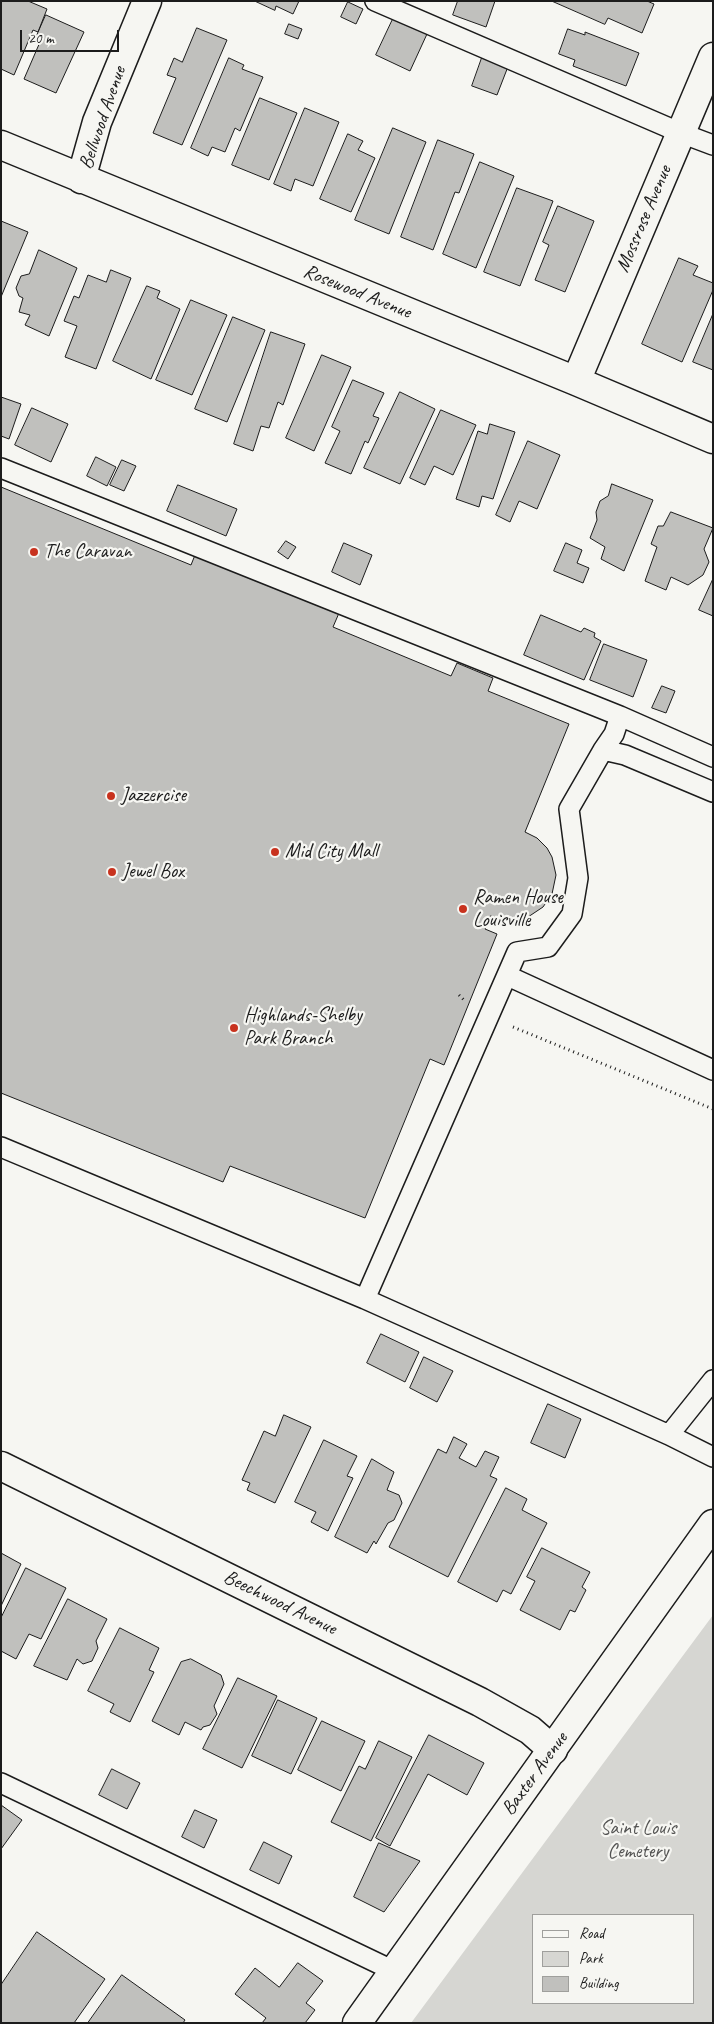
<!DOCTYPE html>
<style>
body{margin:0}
#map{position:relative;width:714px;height:2024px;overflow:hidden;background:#f6f6f2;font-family:Caveat,sans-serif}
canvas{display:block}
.frame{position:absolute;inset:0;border:2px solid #1c1c1c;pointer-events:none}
.legend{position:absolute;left:532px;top:1914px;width:162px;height:90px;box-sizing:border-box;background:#f6f6f2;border:1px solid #9f9f9c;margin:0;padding:6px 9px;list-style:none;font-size:15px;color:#1c1c1c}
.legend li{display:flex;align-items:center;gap:10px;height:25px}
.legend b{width:25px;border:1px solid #9f9f9c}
.scale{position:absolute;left:20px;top:30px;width:99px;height:22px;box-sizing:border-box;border:2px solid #1c1c1c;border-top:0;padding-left:6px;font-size:15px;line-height:18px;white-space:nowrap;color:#1c1c1c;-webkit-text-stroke:4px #f6f6f2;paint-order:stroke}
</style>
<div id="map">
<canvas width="714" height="2024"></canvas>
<div class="frame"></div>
<ul class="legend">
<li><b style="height:6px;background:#f6f6f2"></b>Road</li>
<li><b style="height:14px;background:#d6d6d2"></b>Park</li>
<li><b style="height:14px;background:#c0c0bd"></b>Building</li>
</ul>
<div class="scale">20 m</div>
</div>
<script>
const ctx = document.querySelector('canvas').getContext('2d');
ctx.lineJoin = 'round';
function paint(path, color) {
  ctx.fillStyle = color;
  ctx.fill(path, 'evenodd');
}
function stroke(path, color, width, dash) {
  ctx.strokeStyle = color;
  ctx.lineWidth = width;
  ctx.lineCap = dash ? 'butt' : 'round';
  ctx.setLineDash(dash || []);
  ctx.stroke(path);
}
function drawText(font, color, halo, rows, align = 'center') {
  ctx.font = font + ' Caveat,sans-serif';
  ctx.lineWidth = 4.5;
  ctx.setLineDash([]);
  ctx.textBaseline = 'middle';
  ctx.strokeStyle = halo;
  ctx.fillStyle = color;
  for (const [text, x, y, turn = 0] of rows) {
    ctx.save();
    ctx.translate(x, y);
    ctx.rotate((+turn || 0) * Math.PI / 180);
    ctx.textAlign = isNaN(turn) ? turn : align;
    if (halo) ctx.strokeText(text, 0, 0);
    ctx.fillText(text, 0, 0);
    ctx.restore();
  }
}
paint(new Path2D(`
 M713,1615V2023H411ZM533,1915H693V2003H533Z`), '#d6d6d2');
const building = new Path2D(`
 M1,1H28L47,9L38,32L33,30L14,75L1,69Z
 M255,1H299L293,14L276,6L275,10Z
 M458,1H495L486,27L453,15Z
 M552,1H647L654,4L642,33L608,18L605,24Z
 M348,2L363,9L356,24L341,17Z
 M46,15L84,32L56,93L24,79L40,42L35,40Z
 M393,19L427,34L410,71L376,55Z
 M289,24L302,29L298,39L285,34Z
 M197,28L227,40L182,145L153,133L176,78L167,75L174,58L182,62Z
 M568,29L585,35V32L639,53L626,86L573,66L575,60L559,54Z
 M483,55L509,64L497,95L472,86Z
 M229,58L244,65L242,69L263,77L240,131L235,128L225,152L212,147L208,156L191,148Z
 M260,98L297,113L269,180L232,165Z
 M305,108L339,122L313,186L295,179L291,191L274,184Z
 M393,128L426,142L389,234L355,220Z
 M348,134L363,141L358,150L375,158L351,212L320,199Z
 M438,140L474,154L459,193L455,192L433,250L401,237Z
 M480,162L514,176L476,268L443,254Z
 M517,188L553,201L520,286L484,272Z
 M558,206L594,221L565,292L535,280L549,245L543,242Z
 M1,221L28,232L1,297Z
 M39,250L77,268L49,336L25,325L30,315L19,312L23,298L19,296L16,288L21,276L29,274Z
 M679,258L698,266L693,275L713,283V290L682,362L642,344Z
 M111,270L131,278L96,369L65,357L77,326L64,321L74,296L79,298L88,275L106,282Z
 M147,286L160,291L157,298L180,309L151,379L113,361Z
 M191,300L227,315L192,395L156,380Z
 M713,314V370L693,362Z
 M233,317L265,330L227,422L195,409Z
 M271,332L305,344L283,405L278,402L269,428L261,426L253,451L234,444Z
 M322,355L351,367L314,451L286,438Z
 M353,380L384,393L373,416L379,418L368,443L365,441L351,474L325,463L340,431L332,427Z
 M400,392L435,409L400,484L364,468Z
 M1,397L21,404L9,439L1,436Z
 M32,408L68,424L51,462L15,445Z
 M441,410L476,425L453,475L434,466L425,485L410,478Z
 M490,424L515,432L493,499L482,496L479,507L456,499L478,431L487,434Z
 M528,441L560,455L537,509L519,501L510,522L496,515Z
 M96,457L116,467L107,486L87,476Z
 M122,460L136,466L124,491L110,485Z
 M612,484L653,500L624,571L601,559L605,547L590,538L597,520L596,512L600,501L608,496Z
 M178,485L237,509L226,536L167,511Z
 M1,487L191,565L195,555L339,613L333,627L451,676L457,663L493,678L488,691L569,724L525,832L537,838L547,848L552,857L556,875L552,894L543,907L528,917L508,920L490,916L485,929L497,934L444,1065L430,1059L365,1218L230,1166L223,1182L1,1093Z
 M671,512L713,528L704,549L709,562L703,575L688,585L671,577L666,590L645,581L657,547L651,544L658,526H663Z
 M286,541L296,547L288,559L278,552Z
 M344,543L372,555L360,585L332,572Z
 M566,543L582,550L577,563L589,568L583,583L554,571Z
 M713,579V616L699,610Z
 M541,615L581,632L584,628L595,633L594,637L601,641L584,680L524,655Z
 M604,644L647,660L633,697L590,680Z
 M662,686L675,691L666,713L652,708Z
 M381,1334L419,1352L405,1382L367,1363Z
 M424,1357L453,1371L437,1402L410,1388Z
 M548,1404L581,1419L565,1458L531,1443Z
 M284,1415L311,1427L275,1503L247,1490L250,1483L242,1480L264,1431L275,1436Z
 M454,1437L467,1444L459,1458L476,1467L485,1451L499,1457L490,1476L497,1479L448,1577L389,1547L438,1449L446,1453Z
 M324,1440L357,1456L347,1476L353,1478L328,1531L311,1522L316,1512L295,1502Z
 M372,1459L394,1472L387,1490L399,1495L402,1503L394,1520L388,1523L376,1544L374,1541L367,1553L335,1537Z
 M506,1488L527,1499L522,1510L547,1523L511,1594L503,1590L497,1602L458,1582Z
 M542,1548L590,1572L582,1587L586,1590L575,1612L570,1610L560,1630L520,1610L535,1581L527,1577Z
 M1,1553L21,1564L1,1606Z
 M26,1568L66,1588L41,1639L29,1634L16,1659L1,1651V1618Z
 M68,1599L107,1619L96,1641L98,1648L92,1661L83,1664L77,1659L67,1680L34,1666Z
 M120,1628L159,1648L149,1670L154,1672L130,1722L110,1712L114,1704L88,1691Z
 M191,1659L221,1675L224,1684L214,1706L217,1714L210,1725L203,1727L201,1730L185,1722L179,1735L152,1721L181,1662Z
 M238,1678L277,1696L242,1768L203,1749Z
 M278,1700L317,1718L291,1774L252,1756Z
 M322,1721L365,1741L341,1791L298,1770Z
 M429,1735L484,1763L467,1795L428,1774L390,1846L376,1838Z
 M379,1741L412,1757L371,1841L331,1822L359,1766L365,1769Z
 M112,1769L140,1783L127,1809L99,1795Z
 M1,1805L22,1820L1,1849Z
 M195,1810L217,1820L204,1848L182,1837Z
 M264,1842L292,1856L279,1884L250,1870Z
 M379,1843L420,1861L384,1912L354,1897Z
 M37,1932L105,1979L74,2023H1V1985Z
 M298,1963L323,1981L306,2003L315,2010L305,2023H262L266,2018L235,1994L255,1968L279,1987Z
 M122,1975L185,2020L183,2023H88Z`);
paint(building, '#c0c0bd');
stroke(building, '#1c1c1c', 1);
const lane = new Path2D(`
 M375,1L681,133L713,145
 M1,468L620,716L713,757
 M603,750L625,755L713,792
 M508,976L713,1070
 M1,1147L365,1299L669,1435L713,1457
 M365,1299L517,952L548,947L572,914L578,878L569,809L603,750L614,734L620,716
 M669,1435L713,1380
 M1,1783L394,1971`);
const street = new Path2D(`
 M1,145L576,381L713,439
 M81,179L97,122L147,1
 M576,381L713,57
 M1,1466L480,1702L530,1730L553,1750`);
const secondary = new Path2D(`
 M357,2023L713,1524`);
stroke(lane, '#1c1c1c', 22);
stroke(street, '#1c1c1c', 31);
stroke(secondary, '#1c1c1c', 31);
stroke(new Path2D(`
 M459,995L466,1002
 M513,1027L713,1109`), '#1c1c1c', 3, [1, 4]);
stroke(lane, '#f6f6f2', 19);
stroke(street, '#f6f6f2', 28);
stroke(secondary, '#f6f6f2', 28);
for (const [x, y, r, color] of [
 [34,552,5,"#c8321e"],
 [111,796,5,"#c8321e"],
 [275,852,5,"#c8321e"],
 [112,872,5,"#c8321e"],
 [463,909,5,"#c8321e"],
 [234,1028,5,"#c8321e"]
]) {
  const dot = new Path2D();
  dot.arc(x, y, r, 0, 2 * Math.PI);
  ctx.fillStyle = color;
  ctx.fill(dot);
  stroke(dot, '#f6f6f2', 2);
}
drawText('20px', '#1c1c1c', '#f6f6f2', [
 ["Bellwood Avenue",103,118,-71],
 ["Mossrose Avenue",644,219,-67],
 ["Rosewood Avenue",357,292,22],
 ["Beechwood Avenue",280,1603,26],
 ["Baxter Avenue",535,1774,-54]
]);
drawText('20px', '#1c1c1c', '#f6f6f2', [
 ["The Caravan",44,552],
 ["Jazzercise",121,796],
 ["Mid City Mall",285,852],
 ["Jewel Box",122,872],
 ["Ramen House",473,898],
 ["Louisville",473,921],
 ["Highlands-Shelby",244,1016],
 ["Park Branch",244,1039]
], 'left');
drawText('20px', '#545453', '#f6f6f2', [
 ["Saint Louis",638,1829],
 ["Cemetery",638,1852]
]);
</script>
